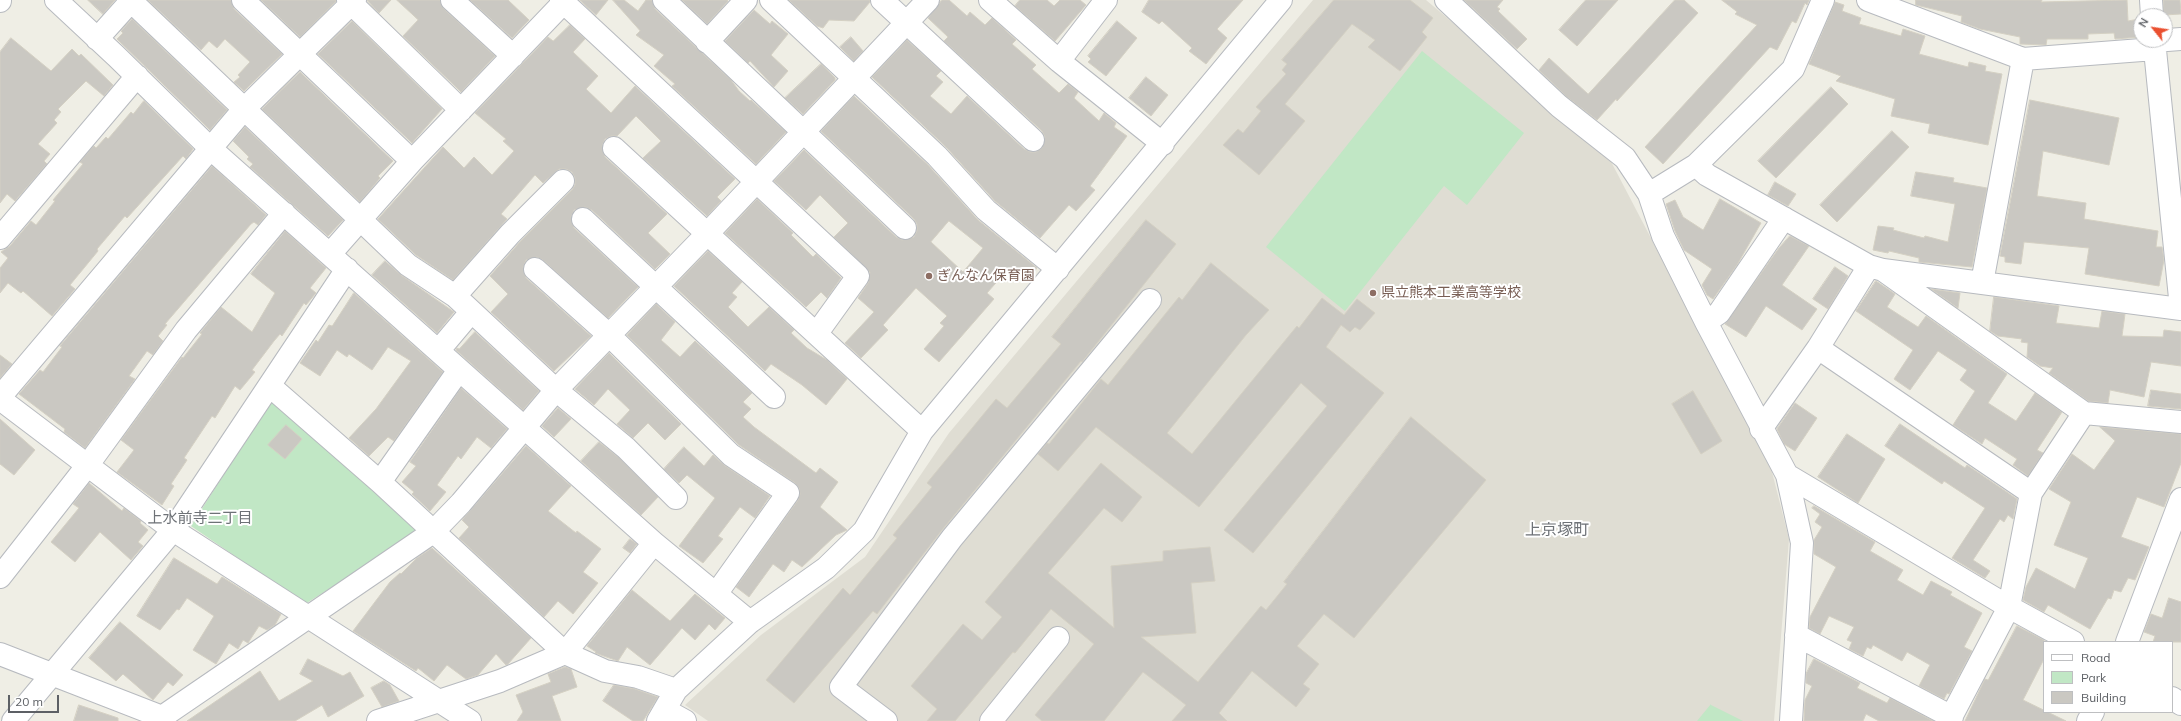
<!DOCTYPE html>
<meta charset="utf-8">
<style>
body{margin:0}
#map{position:relative;width:2181px;height:721px;overflow:hidden;background:#efeee5;font-family:Mulish,sans-serif}
canvas{display:block}
.legend{position:absolute;left:2043px;top:641px;width:130px;height:72px;box-sizing:border-box;background:#fff;border:1px solid #bebfc1;margin:0;padding:5px 7px;list-style:none;font-size:12px;color:#5d6065}
.legend li{display:flex;align-items:center;gap:8px;height:20px}
.legend b{width:20px;border:1px solid #bebfc1}
.north{position:absolute;left:2133px;top:8px;width:40px;height:40px;box-sizing:border-box;background:#fff;border:1px solid #bebfc1;border-radius:50%;rotate:300deg;font-size:11px;font-weight:700;line-height:16px;text-align:center;color:#5d6065}
.north::after{content:'';display:block;margin:auto;width:14px;height:18px;background:#ea5030;clip-path:polygon(50% 0,100% 100%,50% 72%,0 100%)}
.scale{position:absolute;left:8px;top:695px;width:51px;height:18px;box-sizing:border-box;border:2px solid #5d6065;border-top:0;padding-left:5px;font-size:12px;line-height:14px;white-space:nowrap;color:#5d6065;-webkit-text-stroke:3px #fff;paint-order:stroke}
</style>
<div id="map">
<canvas width="2181" height="721"></canvas>
<ul class="legend">
<li><b style="height:5px;background:#fff"></b>Road</li>
<li><b style="height:11px;background:#c1e7c5"></b>Park</li>
<li><b style="height:11px;background:#cac8c2"></b>Building</li>
</ul>
<div class="north">N</div>
<div class="scale">20 m</div>
</div>
<script>
const ctx = document.querySelector('canvas').getContext('2d');
ctx.lineJoin = 'round';
function paint(path, color) {
  ctx.fillStyle = color;
  ctx.fill(path, 'evenodd');
}
function stroke(path, color, width, dash) {
  ctx.strokeStyle = color;
  ctx.lineWidth = width;
  ctx.lineCap = dash ? 'butt' : 'round';
  ctx.setLineDash(dash || []);
  ctx.stroke(path);
}
function drawText(font, color, halo, rows, align = 'center') {
  ctx.font = font + ' Mulish,"Noto Sans JP",sans-serif';
  ctx.lineWidth = 4;
  ctx.setLineDash([]);
  ctx.textBaseline = 'middle';
  ctx.strokeStyle = halo;
  ctx.fillStyle = color;
  for (const [text, x, y, turn = 0] of rows) {
    ctx.save();
    ctx.translate(x, y);
    ctx.rotate((+turn || 0) * Math.PI / 180);
    ctx.textAlign = isNaN(turn) ? turn : align;
    if (halo) ctx.strokeText(text, 0, 0);
    ctx.fillText(text, 0, 0);
    ctx.restore();
  }
}
paint(new Path2D(`
 M1313,0H1426L1606,152L1771,468L1789,539L1774,721H708L685,705L761,635L865,557L949,433Z`), '#dfddd3');
paint(new Path2D(`
 M1422,51L1524,133L1467,205L1444,186L1345,311L1266,247Z
 M273,397L418,527L417,534L305,604L191,526Z
 M1711,704V705L1743,721H1697Z`), '#c1e7c5');
const building = new Path2D(`
 M88,0H115L103,14Z
 M148,0H231L234,9L282,54L244,91L234,82L240,77L238,75L250,62L225,39L217,48L209,41L201,50Z
 M261,0H336V1L300,37Z
 M367,0H391L379,13Z
 M397,0H440L444,9L495,56L461,92L403,36L418,20Z
 M470,0H508L529,20L512,38Z
 M580,0H608L596,15Z
 M613,0H624L638,11L646,0H652L655,9L731,80L739,91L750,101L751,100L786,132L756,164L672,86L675,84L654,66L664,55L636,35L640,31Z
 M682,0H727L728,1L707,24Z
 M789,0H870V2L854,21L829,20L823,28L817,26Z
 M942,0H949L967,16L970,12L985,25L992,18L1016,40L1012,44L1036,65L1032,69L1059,93L1068,84L1078,92L1074,98L1099,121L1104,113L1116,123L1114,127L1127,136L1090,186L1095,190L1076,211L1069,205L1040,238L995,201L946,147L872,77L907,40L941,71L936,76L943,82L930,96L951,114L967,96L1024,149L1030,152H1036L1042,148L1045,137L1042,131L944,41L948,37L928,18Z
 M1020,0H1047L1054,6L1060,0H1080L1086,5L1055,41L1015,6Z
 M1149,0H1243L1217,29L1227,38L1206,64L1189,51L1192,48L1162,21L1159,24L1142,12Z
 M1334,0H1410L1433,18L1422,32L1427,37L1400,71L1368,47L1375,40L1352,24L1285,104L1305,121L1259,175L1223,145L1238,129L1243,133L1261,111L1256,107L1286,74L1282,70L1287,64L1282,60Z
 M1464,0H1503L1497,7L1500,9L1498,11L1527,39L1517,49Z
 M1586,0H1618L1577,46L1559,30Z
 M1675,0H1684L1698,13L1617,101L1616,99L1597,120L1567,97L1539,70L1549,58L1588,94Z
 M1722,0H1809L1807,5L1805,3L1796,23L1792,21L1777,50L1770,47L1663,164L1645,147L1757,25L1735,14L1737,12Z
 M1916,0H2042L2041,2L2127,0L2128,21L2139,19L2141,37L2115,39L2114,33L2088,34V39H2047L2046,45L2020,44V37L1980,29L1961,22L1962,16L1916,5Z
 M2164,0H2180L2181,14L2164,15Z
 M1835,2L1844,5L1842,11L1861,18L1859,24L1901,36L1903,29L1925,36L1919,54L1968,67L1969,62L1986,66L1985,71L2002,74L1988,145L1928,133L1930,124L1891,116L1895,99L1836,81L1841,76L1809,64Z
 M754,10L770,24L772,21L788,34L771,55L788,71L774,87L750,61L748,63L725,41Z
 M132,19L227,110L210,130L117,39L123,33L121,31Z
 M352,21L442,109L412,143L318,54Z
 M1117,21L1137,38L1106,76L1088,62L1091,59L1088,56Z
 M570,25L585,39L573,52L598,76L586,89L611,113L635,86L735,179L717,197L721,201L707,216L643,158L661,141L636,116L617,136H611L605,139L602,146L605,157L667,214L648,233L670,254L655,269L592,210L585,207L574,210L571,217L574,228L638,287L608,318L543,260L537,257L526,260L523,267L526,278L591,336L554,371L491,312L508,294L490,276L519,243L572,190L575,185V178L572,172L566,169H559L543,183L535,175L501,214L507,219L453,280L416,255L378,219L443,147L464,168L474,157L492,175L514,151L503,141L506,139L475,113L548,37L553,41Z
 M851,37L863,51L854,61L840,47Z
 M11,38L51,71L72,49L79,56L81,54L113,85L104,96L86,81L58,109L61,112L54,120L57,123L38,144L50,154L44,161L47,164L15,201L7,194L0,203V52Z
 M821,64L835,78V80L803,114L785,98Z
 M300,72L393,161L378,176L380,178L360,202L262,109Z
 M1146,77L1168,95L1151,116L1129,98Z
 M1831,87L1848,104L1776,178L1758,161Z
 M854,96L928,165L978,220L1037,268L1027,281L1010,267L987,293L994,299L939,362L924,349L944,326L940,323L947,316L916,288L883,325L888,330L861,358L845,343L874,312L858,298L868,283L870,272L834,237L848,223L820,195L806,210L774,181L804,150L896,237L902,240L914,237L917,231V224L914,219L821,131ZM949,221L983,248L963,272L931,242Z
 M2030,100L2119,118L2109,165L2043,151L2037,196L2086,203L2084,219L2158,231L2156,247H2162L2164,260L2159,286L2085,274L2089,248L2024,242L2021,264L2005,262V257L2000,256Z
 M144,101L193,149L186,159L183,156L127,218L125,216L97,249L98,251L70,285L75,289L52,316L23,291L21,293L8,283L0,293V268L8,258L1,252L10,246L31,221L36,225L55,201L53,200L83,164L80,162L90,150L94,146L96,148L106,137L108,139L131,112L133,114Z
 M245,127L343,220L328,236L250,167L253,164L247,159L249,157L233,141Z
 M1892,131L1909,147L1837,222L1820,205Z
 M212,166L266,215L258,225L254,222L251,224L165,324L167,325L158,336L163,341L153,355L147,351L129,376L135,379L85,448L64,432L65,429L19,394L40,370L43,372L62,347L60,346Z
 M1916,172L1954,178L1953,182L1987,188L1972,267L1919,262V258L1889,251L1888,253L1873,250L1878,226L1894,228L1893,230L1924,238L1925,236L1948,242L1955,204L1911,196Z
 M1775,182L1796,194L1788,206L1768,195Z
 M757,199L793,233L791,235L813,257L816,254L841,278L827,298L821,292L806,307L725,233Z
 M1720,199L1761,223L1737,265L1713,299L1707,295L1702,285L1712,269L1684,250L1675,231L1666,204L1675,200L1683,217L1703,230Z
 M1146,220L1176,244L1082,362L1081,361L942,530L877,614L873,611L794,703L766,680L843,588L850,595L897,538L893,535L932,487L927,483L996,399L1007,408L1061,344L1052,337Z
 M285,231L326,268L310,288L316,293L306,305L304,303L282,336L280,334L274,341L252,370L255,372L240,390L235,386L215,418L212,416L184,458L187,460L171,484L174,486L162,505L117,472L134,450L121,440L182,357L183,358L202,334L200,333L221,307L252,332L275,293L251,274Z
 M1790,236L1809,246L1782,285L1817,309L1802,330L1766,306L1746,337L1725,324L1779,248Z
 M708,251L742,282L732,293L737,297L728,307L748,327L769,307L794,330L791,333L807,348L827,360L847,379L826,405L802,385L771,364L765,371L674,286Z
 M385,261L401,275L454,312L437,333L372,275Z
 M1211,263L1269,310L1246,335L1167,433L1192,454L1297,326L1299,328L1322,298L1344,315L1357,299L1375,313L1360,330L1355,327L1350,332L1341,325L1326,347L1384,393L1253,553L1224,530L1327,406L1301,383L1199,507L1096,427L1058,471L1038,454L1047,443L1049,444L1101,379L1108,385L1179,297L1182,300Z
 M1835,267L1848,276L1828,309L1813,299Z
 M1876,281L1895,294L1887,307L1918,327L1926,316L2007,374L1988,403L2016,421L2035,393L2062,412L2037,450L2043,453L2028,476L2013,465L2017,459L1985,438L1982,444L1953,425L1975,391L1960,380L1967,370L1938,351L1910,390L1894,379L1913,350L1856,311Z
 M1931,289L1960,293L1958,308Z
 M354,293L443,372L394,441L388,437L369,456L349,438L376,409L411,361L388,347L372,370L349,354L347,357L337,350L320,376L300,363L316,340L318,342L329,325L332,326Z
 M1994,297L2059,306L2056,323L2099,328L2102,311L2125,314L2122,336L2163,337L2164,330L2181,332V366L2151,362L2144,397L2110,390L2108,403L2088,401L2049,373L2053,368L2040,366L2027,357L2028,343L2021,342L2022,339L1998,336L1990,331Z
 M656,304L675,322L661,340L680,357L695,341L752,393L743,402L751,409L743,417L754,427L816,473L820,468L838,482L820,507L847,530L836,535L802,567L792,560L784,572L773,564L749,597L736,587L798,500L800,494L799,488L795,483L739,445L627,335Z
 M475,332L539,391L523,410L456,350L457,348L459,349Z
 M609,353L681,424L665,440L648,423L633,438L617,424L630,410L608,389L594,405L575,389Z
 M0,355L12,364L0,378Z
 M461,388L507,429L491,448L477,437L461,459L458,456L437,485L446,492L430,511L412,494L414,492L402,482L416,466L410,462Z
 M2151,390L2181,394V409L2148,406Z
 M1693,391L1722,441L1701,454L1672,404Z
 M1795,403L1817,418L1795,451L1784,444L1777,429Z
 M558,408L571,419L554,437L542,426Z
 M1411,417L1486,480L1354,638L1324,614L1297,646L1319,664L1303,684L1310,689L1296,707L1252,671L1219,713L1227,721H1172L1186,705L1143,672L1104,721H1042L1035,715L1094,644L1051,609L1015,653L1013,652L955,721H927L937,709L911,686L963,624L982,640L1002,617L985,602L1101,463L1142,497L1122,522L1104,508L1048,573L1114,628L1111,566L1163,561V551L1210,547L1215,581L1191,583L1196,633L1141,637L1198,682L1261,606L1266,610L1287,584L1284,582Z
 M0,419L35,450L14,475L0,464Z
 M1900,424L1965,468L1967,465L2017,499L2013,519L2008,515L2004,522L2000,519L1973,560L1990,571L1985,578L1952,558L1985,508L1944,481L1942,484L1885,446Z
 M286,425L302,439L285,459L268,445Z
 M2100,427L2181,434V463L2164,507L2137,497L2121,537L2149,547L2135,580L2128,578L2121,592L2114,590L2111,599L2108,598L2090,629L2048,605L2044,612L2023,600L2026,587L2036,568L2075,589L2088,558L2054,545L2071,502L2049,489L2072,454L2094,470L2115,441Z
 M1847,434L1885,459L1858,503L1818,477Z
 M599,442L618,457L658,497L641,515L581,461Z
 M526,446L571,486L548,511L576,533L577,531L601,549L583,572L598,583L573,614L558,601L544,617L459,538L469,527L462,520Z
 M684,447L704,466L713,455L724,465L770,496L755,518L740,507L718,536L723,539L703,563L679,546L715,498L687,475L679,483L664,469Z
 M89,483L122,511L124,508L141,521L140,523L148,530L138,542L143,546L131,560L100,532L75,562L51,542L79,508L73,504Z
 M1814,506L1875,542L1870,551L1903,570L1897,580L1923,595L1931,581L1952,592L1950,595L1982,613L1964,647L1972,651L1949,694L1947,693L1944,699L1919,686L1930,665L1907,652L1902,661L1873,645L1871,649L1867,647L1863,656L1849,649L1852,642L1847,640L1854,627L1829,616L1820,634L1809,628L1810,617L1836,567L1814,554V540L1822,527L1815,522L1820,514L1812,508Z
 M630,539L637,544L630,553L623,548Z
 M432,548L531,638L508,664L506,665L496,654L478,675L466,679L447,665L434,681L418,668L416,671L353,631L390,582L400,573L401,574L417,558Z
 M174,558L217,584L222,577L281,614L275,625L267,630L259,626L248,643L243,640L238,649L229,643L216,664L193,650L214,616L187,598L179,610L177,609L160,630L137,616Z
 M632,590L670,621L695,594L725,618L715,630L709,624L695,640L682,628L650,665L627,647L618,661L595,653L596,652L587,646Z
 M2169,598L2181,602V642H2153L2155,636L2144,632L2151,614L2162,618Z
 M120,622L183,675L173,686L168,682L153,700L123,674L116,681L89,658Z
 M2017,626L2044,640V659L2023,700L2066,721H1965L1985,679L1988,680Z
 M308,659L343,676L350,672L364,696L328,717L322,705L295,721H187L260,671L279,701L313,681L300,674Z
 M1814,659L1860,683L1857,688L1887,703L1890,698L1933,721H1879L1866,714L1863,721H1804L1805,700L1812,686L1806,683V674Z
 M565,667L571,669L577,687L552,696L561,721H517L523,712L516,695L551,682L548,674Z
 M384,681L390,685L399,701L382,707L371,688Z
 M614,685L635,689L658,697L643,721H633L603,701Z
 M79,705L118,718V721H74Z`);
paint(building, '#cac8c2');
stroke(building, '#d4d0c3', 1);
const minor = new Path2D(`
 M56,0L116,56L210,148L654,543L750,622
 M130,0L408,265L455,296L556,390L626,448L676,498
 M243,0L412,161
 M348,0L461,110
 M452,0L513,56
 M561,0L858,276L817,333
 M664,0L905,228
 M771,0L937,156L986,210L1058,269
 M882,0L1033,140
 M990,0L1059,61L1163,144
 M1446,0L1559,106L1625,158L1649,194L1663,236L1706,322L1787,475L1802,543L1791,721
 M1868,0L2023,59L2155,49
 M2151,0L2152,16
 M0,1V0
 M97,39L132,0
 M2154,40L2181,308
 M2154,41L2181,39
 M707,42L746,0
 M1059,61L1106,0
 M614,148L922,431
 M1696,165L1707,175L1869,266L1883,270L2181,309
 M1649,194L1696,165L1793,69L1823,0
 M583,219L774,397
 M0,238L137,76
 M330,254L412,161L566,0
 M535,269L609,335L731,455L788,493L716,594
 M1883,270L2084,413L2031,493L2009,607L1949,721
 M1982,283L2023,59
 M455,296L510,234L563,181
 M1706,322L1719,313L1784,218
 M1818,348L2031,493
 M439,350L471,312
 M270,386L380,482L565,653L605,671L638,677L676,690
 M0,397L244,109L355,0
 M0,399L173,530L470,721
 M2084,413L2181,422
 M1761,429L1818,348L1869,266
 M1787,475L2009,607L2073,642
 M380,482L459,370
 M0,577L87,466L186,330L284,213
 M1796,635L1952,717
 M2127,642L2181,499
 M0,654L162,717L164,721
 M2172,698L2181,704
 M665,710L685,721
 M162,717L433,532L461,503L556,390L706,235L928,0
 M13,721L173,530L347,269
 M378,721L500,681L565,653L654,543
 M658,721L676,690L750,622L826,568L864,531L922,431L1281,0
 M886,721L841,687L952,538L1150,300
 M991,721L1058,638
 M2088,721L2093,712`);
stroke(minor, '#b7babf', 24);
stroke(minor, '#fff', 22);
for (const [x, y, r, color] of [
 [929,276,4,"#8d6e63"],
 [1373,293,4,"#8d6e63"]
]) {
  const dot = new Path2D();
  dot.arc(x, y, r, 0, 2 * Math.PI);
  ctx.fillStyle = color;
  ctx.fill(dot);
  stroke(dot, '#fff', 1.5);
}
drawText('14px', '#785e54', '#fff', [
 ["ぎんなん保育園",937,276],
 ["県立熊本工業高等学校",1381,293]
], 'left');
drawText('15px', '#6e7277', '#fff', [
 ["上水前寺二丁目",200,518]
]);
drawText('16px', '#6e7277', '#fff', [
 ["上京塚町",1557,530]
]);
</script>
